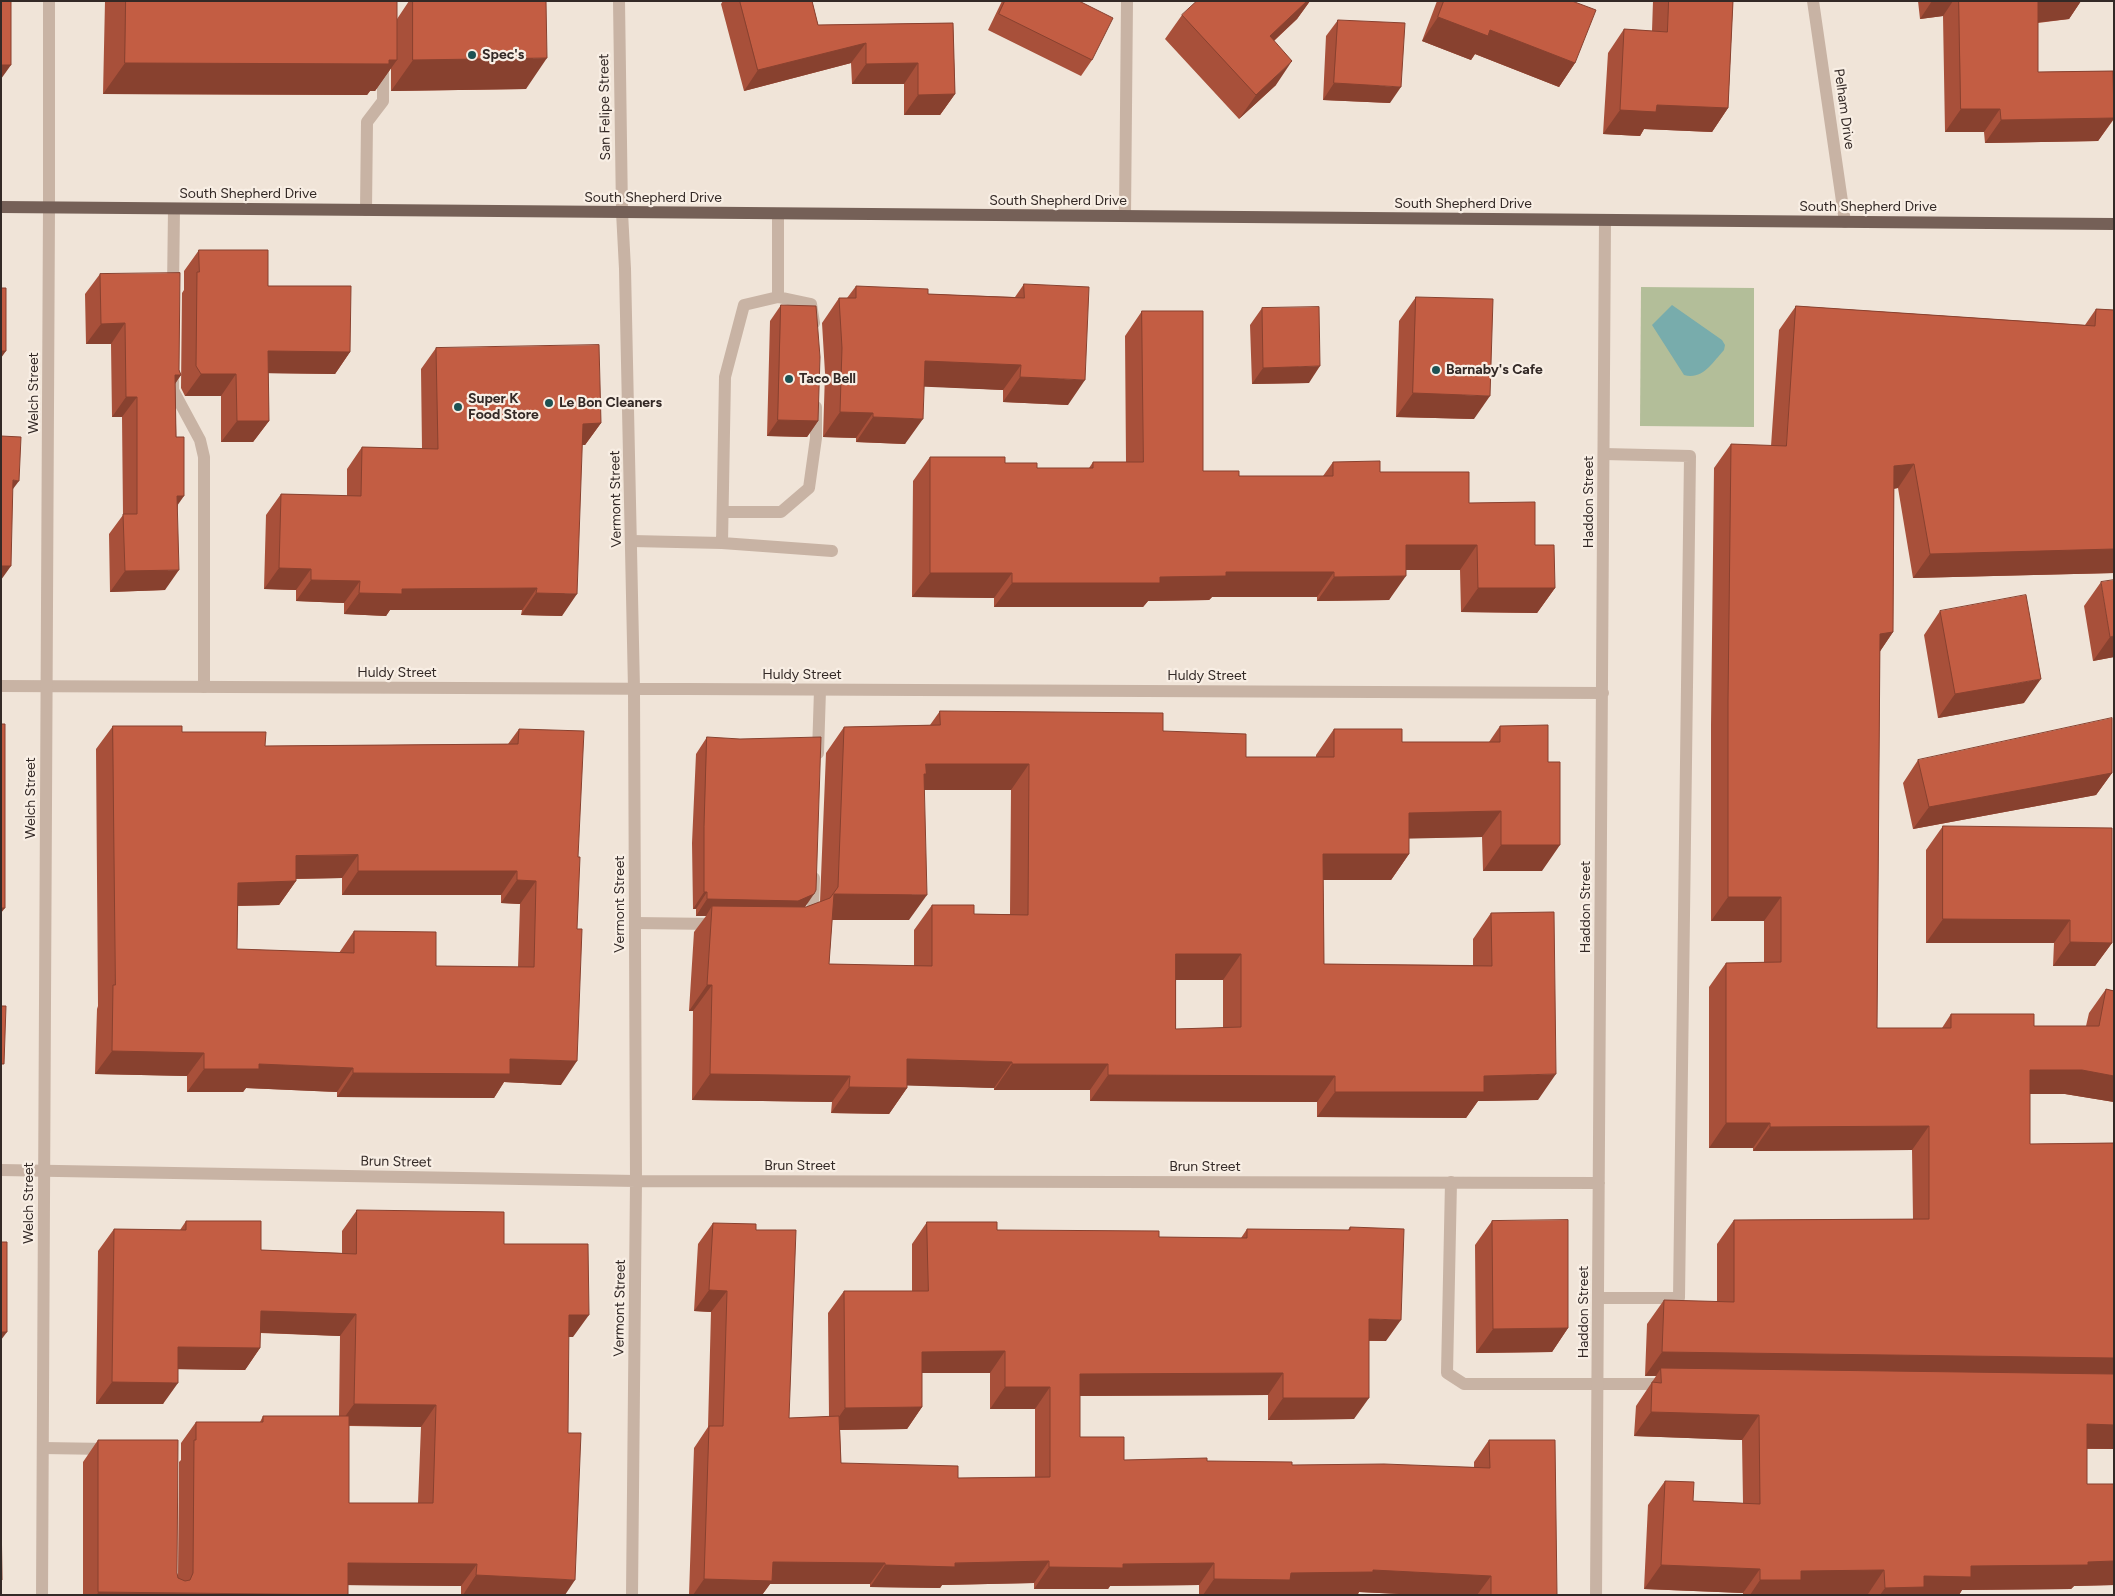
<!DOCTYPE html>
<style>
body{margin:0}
#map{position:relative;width:2115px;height:1596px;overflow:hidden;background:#f0e4d8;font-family:Figtree,sans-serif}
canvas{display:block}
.frame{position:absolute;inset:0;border:2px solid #332926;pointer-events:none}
</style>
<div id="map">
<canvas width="2115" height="1596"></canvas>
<div class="frame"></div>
</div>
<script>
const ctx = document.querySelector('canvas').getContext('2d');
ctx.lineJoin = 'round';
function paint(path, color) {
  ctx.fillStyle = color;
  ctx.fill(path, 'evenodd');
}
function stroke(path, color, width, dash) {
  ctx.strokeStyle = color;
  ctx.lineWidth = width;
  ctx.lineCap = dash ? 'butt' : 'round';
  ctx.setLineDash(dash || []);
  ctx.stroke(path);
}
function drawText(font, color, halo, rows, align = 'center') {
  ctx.font = font + ' Figtree,sans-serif';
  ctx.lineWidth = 4.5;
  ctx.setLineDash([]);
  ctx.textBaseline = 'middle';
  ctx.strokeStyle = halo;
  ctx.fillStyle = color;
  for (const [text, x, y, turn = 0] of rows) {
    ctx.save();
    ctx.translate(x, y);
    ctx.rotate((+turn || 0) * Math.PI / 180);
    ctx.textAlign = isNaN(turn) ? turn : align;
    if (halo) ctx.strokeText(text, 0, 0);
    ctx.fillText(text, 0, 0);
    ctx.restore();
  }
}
paint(new Path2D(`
 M1641,287L1754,288V427L1640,426Z`), '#b3be99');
paint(new Path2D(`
 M1672,305L1722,340L1725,345L1724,350C1712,363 1703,380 1684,375L1652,325Z`), '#78acac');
stroke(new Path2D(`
 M366,210L367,122L383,101V63
 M778,214V297L744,305L725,377L722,543L832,551
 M1125,216L1127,1
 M173,289L174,209
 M778,297L811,304L814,323
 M173,381V390L200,440L204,457V687
 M724,512H781L809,488L816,438V407
 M632,541L722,543
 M818,753L820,690
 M806,917L813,909L814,878
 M635,923L715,924
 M1451,1182L1447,1373L1464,1384H1666
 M1599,1298H1679L1690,456L1604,454
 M43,1448L108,1449`), '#c8b3a4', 12);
stroke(new Path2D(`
 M49,1V208
 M1813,1L1845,222
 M622,212L625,269L634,689L636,1181L632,1595
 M1,686L1603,693
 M1,1170L636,1181L1599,1183
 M1596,1595L1605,220`), '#c8b3a4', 12);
stroke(new Path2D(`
 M619,1L622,212
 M42,1595L49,208`), '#c8b3a4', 12);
stroke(new Path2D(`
 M1,207L2114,224`), '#756057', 12);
paint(new Path2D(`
 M105,1H397V19L409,1H546L526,89L391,91V68L375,91H370L367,95L103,94Z
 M723,1H812L818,25L953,23L955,94L940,115H904V84H852L851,63L744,91L721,4Z
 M1002,1H1079L1092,60L1081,76L988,30Z
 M1197,1H1310L1297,19L1274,41L1276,85L1239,119L1165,39L1182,15Z
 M1437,1H1572L1575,63L1559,87L1475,54L1471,60L1422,41Z
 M1653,1H1733L1728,108L1712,132L1644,129L1640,136L1603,134L1608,53L1624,29L1652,31Z
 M1918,1H2081L2069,19L2038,23V72L2113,71L2114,119L2098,141L1985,143L1984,132H1945L1943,16L1920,19Z
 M1338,20L1390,103L1323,100L1326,36Z
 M199,250L268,286L350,352L335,374L268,373L269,421L253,442H221V396H185L181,388L182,293L184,290V271Z
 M100,274L179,370L181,375L175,383L178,505L165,590L110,592L109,534L123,515L122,417H112L111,344H86L85,294Z
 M1024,284L1068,405L1003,402V390L924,386L905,444L856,442V438L823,437L825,373L822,323L839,298H847L856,286L928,294L1015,297Z
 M1416,297L1474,419L1396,417L1399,321Z
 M781,305L818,421L807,437L767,436L770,321Z
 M1796,306L2085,325L2096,309L2114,310V573L1913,578L1898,488L1894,489L1893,632L1880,651L1877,1028H1942L1951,1014L2034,1026H2086L2089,1013L2106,989L2114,991V1102L2065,1094H2030V1144L2114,1143V1449H2087V1484H2114V1585L2074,1586L2071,1589L1962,1590L1959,1595H1868V1594L1743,1595V1593L1644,1589L1648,1505L1665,1481L1693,1501L1743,1503L1742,1440L1634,1436L1636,1406L1656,1376H1645L1647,1324L1664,1300L1717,1302V1244L1734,1220L1913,1219L1912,1150L1753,1151V1148H1709V987L1726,963L1764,962V921H1711V725L1714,468L1731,444L1771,446L1779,330Z
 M1262,308L1309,383L1252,384L1250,325Z
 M1142,311L1203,471L1239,476H1323L1333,462L1380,472L1469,503L1535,545L1555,588L1537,613L1461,612L1460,570H1406L1389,600L1317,601V597H1212L1209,600L1148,601L1143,607H994V598L912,597L913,481L930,457L1005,463L1037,468H1089L1093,462H1126L1125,336Z
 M436,348L601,423L585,445H582L562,616L521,615L522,610H390L386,616L344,614V603L296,601V590L264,589L266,515L281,494L347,496V469L362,447L422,449L421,369Z
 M2101,582L2114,657L2093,661L2084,606Z
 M1940,611L2024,703L1938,718L1924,635Z
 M940,711L1163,731L1246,757H1316V755L1334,729L1402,742H1489L1500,726L1542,871H1483L1482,837L1409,838V854L1391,880H1323L1324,964L1473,965V939L1491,913L1538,1100L1478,1101L1466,1118L1317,1117V1102L1090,1101V1090H994V1088L907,1085V1088L889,1114L831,1113L832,1102L692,1100L693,1011H689L694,932L706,916H696V909H693L692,843L696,754L707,737L805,907H806L820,902L826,753L844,727L930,725ZM924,790H1011L1010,914H974L932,905L914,930V966L829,964L832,920H909ZM1176,980H1223V1028L1176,1029Z
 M113,726L182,732L265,746L508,744L519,729L561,1085L504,1082L494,1098L337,1097V1092L246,1088L243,1092H187V1076L95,1074L97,1009L98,1006L96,749ZM342,878V895H501V903L520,904L518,967L436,966L354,931L339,953L237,949L238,906L279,905L296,881V879Z
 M1918,760L2112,773L2096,795L1913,829L1903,783Z
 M1943,826L2112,943L2095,966H2053L2054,943H1926V850Z
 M357,1210L504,1244L573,1337H568L565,1595H461V1586L348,1585V1595H83V1462L98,1440L177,1573L178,1577L179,1462L181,1460V1443L196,1422H260L263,1416H339L340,1336L260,1333V1348L245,1370L178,1369L163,1404H96L98,1251L114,1229L180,1230L186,1221L261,1250L342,1253V1231ZM349,1426L421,1427L418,1503H349Z
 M1492,1221L1568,1328L1552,1352L1476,1353L1475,1245Z
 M927,1222L997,1230L1159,1237L1241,1238L1247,1229L1348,1230L1350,1227L1386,1341H1369L1354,1419L1268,1420V1395L1080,1396V1437L1124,1460L1207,1461L1292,1465L1474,1467V1462L1489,1440L1557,1595H1420L1359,1592L1358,1594L1199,1595V1585L1110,1586L1108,1589H1034V1583L942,1585L940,1588L870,1587V1584H770L762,1595H689L694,1448L708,1427L711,1312L694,1311L698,1244L713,1223L756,1230L789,1418L829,1417L828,1313L844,1291H912V1244ZM922,1373H990V1409H1035V1477L958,1478L841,1463L840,1430L907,1429L922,1407Z`), '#a8503a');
paint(new Path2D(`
 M1307,1H1310L1297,19L1253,60L1270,36Z
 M1932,1H1953L1943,16L1920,19Z
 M2038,1H2081L2069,19L2022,24Z
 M1438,17L1490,30L1575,63L1559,87L1475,54L1471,60L1422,41Z
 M866,43L851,63L744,91L758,70Z
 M547,58L526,89L391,91L413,60Z
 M397,60L375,91H370L367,95L103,94L125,63Z
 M1292,61L1276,85L1239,119L1256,95Z
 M918,63L904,84H852L866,64Z
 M1,65H11L1,79Z
 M1334,83L1401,87L1390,103L1323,100Z
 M955,94L940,115H904L918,95Z
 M1657,105L1728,108L1712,132L1644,129L1640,136L1603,134L1620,110Z
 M1961,109H2000L1984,132H1945Z
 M2114,118L2098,141L1985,143L2001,120Z
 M125,323L111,344H86L101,324Z
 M1,351H6L1,358Z
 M268,351L350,352L335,374L253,373Z
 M925,361L1021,365L1003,390L908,386Z
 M1320,366L1309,383L1252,384L1263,368Z
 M201,374H236L221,396H185Z
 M175,375H181L167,396Z
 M1020,377L1085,380L1068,405L1003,402Z
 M1413,393L1490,396L1474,419L1396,417Z
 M126,397H137L122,417H112Z
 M840,412L873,413L856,438L823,437Z
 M873,417L923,419L905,444L856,442Z
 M778,420L818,421L807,437L767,436Z
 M237,421H269L253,442H221Z
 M601,423L585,445H568L583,424Z
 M1914,464L1898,488L1877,490L1894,466Z
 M13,480L19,481L4,501Z
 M177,496H184L170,516Z
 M1406,545H1477L1460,570H1389Z
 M2114,549V573L1913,578L1930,554Z
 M1,566H11L1,580Z
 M279,568L311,569L296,590L264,589Z
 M179,570L165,590L110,592L125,571Z
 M1226,572H1334L1317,597H1212L1209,600L1148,601L1143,607H994L1012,583L1160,577Z
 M930,573H1012L994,598L912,597Z
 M1406,576L1389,600L1317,601L1334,577Z
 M311,580L360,581L344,603L296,601Z
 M537,588L522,610H390L386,616L344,614L359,593L402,589Z
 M1478,588H1555L1537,613L1461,612Z
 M536,593L577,594L562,616L521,615Z
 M1893,632L1877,656L1880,634Z
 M2114,636V657L2093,661L2110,637Z
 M2041,679L2024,703L1938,718L1955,694Z
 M926,764H1029L1011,790H915Z
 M2112,773L2096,795L1913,829L1929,807Z
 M1501,811L1482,837L1391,839L1409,813Z
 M1501,845H1560L1542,871H1483Z
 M1323,854H1409L1391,880H1305Z
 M358,855L342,878L279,879L296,856Z
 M358,871H517L501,895H342Z
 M517,880L536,881L520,904L501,903Z
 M296,881L279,905L221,906L238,883Z
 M704,892H707L696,909H693Z
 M814,894L803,910L712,906L706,916H696L707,899Z
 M834,894L927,895L909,920H816Z
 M1728,897H1781L1764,921H1711Z
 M1,908H5L1,913Z
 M1943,919L2070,920L2054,943H1926Z
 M2070,942L2112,943L2095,966H2053Z
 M1176,954H1241L1223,980H1158Z
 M707,985H712L693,1011H689Z
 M112,1051L204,1053L187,1076L95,1074Z
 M510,1059L577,1061L561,1085L504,1082L494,1098L337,1097L353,1073Z
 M907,1059L1012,1062L994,1088L889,1085Z
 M259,1064L353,1068L337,1092L246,1088L243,1092H187L204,1069Z
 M1012,1064H1108L1090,1090H994Z
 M2030,1070H2082L2114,1076V1102L2065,1094H2014Z
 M710,1074L850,1076L832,1102L692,1100Z
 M1556,1074L1538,1100L1478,1101L1466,1118L1317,1117L1335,1092L1484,1076Z
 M1108,1075L1335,1076L1317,1102L1090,1101Z
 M849,1087L907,1088L889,1114L831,1113Z
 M1726,1123H1770L1753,1148H1709Z
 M1929,1126L1912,1150L1753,1151L1770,1127Z
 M709,1290L727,1291L711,1312L694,1311Z
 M261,1311L356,1314L340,1336L245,1332Z
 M569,1315H589L573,1337H553Z
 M1369,1319L1401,1320L1386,1341L1354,1340Z
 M1568,1328L1552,1352L1476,1353L1493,1329Z
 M1,1332H7L1,1340Z
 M178,1347L260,1348L245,1370L163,1369Z
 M1005,1351L990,1373H907L922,1352Z
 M1662,1352L2114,1358V1382L1661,1368L1656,1376H1645Z
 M1283,1373L1268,1395L1065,1396L1080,1374Z
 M112,1382L178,1383L163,1404H96Z
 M1005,1387H1050L1035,1409H990Z
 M1283,1398H1369L1354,1419L1268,1420Z
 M354,1404L436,1405L421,1427L339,1425Z
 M922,1407L907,1429L830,1430L845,1408Z
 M1651,1412L1759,1415L1742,1440L1634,1436Z
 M2087,1424L2114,1425V1449L2070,1448Z
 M1049,1561L1034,1583L942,1585L940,1588L870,1587L885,1565Z
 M2114,1561V1585L2074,1586L2071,1589L1962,1590L1959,1595H1880L1885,1588L1924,1576L1971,1566Z
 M773,1562L885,1563L870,1584H770L762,1595H693L704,1579Z
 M348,1563L477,1564L461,1586L333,1585Z
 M1214,1563L1199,1585L1110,1586L1108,1589H1034L1049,1567L1123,1564Z
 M1661,1565L1760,1569L1743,1593L1644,1589Z
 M1373,1570L1491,1576L1477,1595H1420L1359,1592L1358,1594L1203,1595L1214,1579L1291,1573Z
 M1884,1570L1868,1594L1750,1595L1760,1580L1801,1571Z
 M476,1575L575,1580L565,1595H463Z
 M98,1592L303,1595H97Z`), '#88412f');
const building = new Path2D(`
 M1,1H11V65H1Z
 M126,1H397V60H389V64L125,63Z
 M413,1H546L547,58L413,60Z
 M740,1H812L818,25L953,23L955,94L918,95V63L866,64V43L758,70Z
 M1005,1H1079L1113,18L1092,60L999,14Z
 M1197,1H1307L1270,36L1292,61L1256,95L1182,15Z
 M1444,1H1572L1596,10L1575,63L1490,30L1488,36L1438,17Z
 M1669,1H1733L1728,108L1657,105L1656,112L1620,110L1624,29L1667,32Z
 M1959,1H2040H2038V72L2113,71L2114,118L2001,120L2000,109H1961Z
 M1338,20L1405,23L1401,87L1334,83Z
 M199,250H268V286H351L350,352L268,351L269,421H237L236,374H201L196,366L197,272H199Z
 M180,273L179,370L181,375H175L176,437H184V496H177L179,570L125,571L123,514H137V397H126L125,323L101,324L100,274Z
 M1024,284L1089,287L1085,380L1020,377L1021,365L925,361L923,419L873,417V413L840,412L842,348L839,298H856V286L928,289V294L1024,298Z
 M1,288H6V351H1Z
 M1416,297L1493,299L1490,396L1413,393Z
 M781,305L816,306L820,357L818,421L778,420Z
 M1796,306L2095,326L2096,309L2114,310V549L1930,554L1914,464L1894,466L1893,632L1880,634L1877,1028H1951V1014H2034V1026H2099L2106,989L2114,991V1076L2082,1070H2030V1144L2114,1143V1358L1662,1352L1664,1300L1734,1302V1220L1929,1219V1126L1770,1127V1123H1726V963L1781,962V897H1728V701L1731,444L1786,446Z
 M1319,307L1320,366L1263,368L1262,308Z
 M1142,311H1203V471H1239V476H1333V462L1380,461V472H1469V503L1535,502V545H1554L1555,588H1478L1477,545H1406V576L1334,577V572H1226V576L1160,577V583H1012V573H930V457H1005V463H1037V468H1093V462H1143Z
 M599,345L601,423L583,424L577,594L536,593L537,588L402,589V594L359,593L360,581L311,580V569L279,568L281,494L361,496L362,447L438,449L436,348Z
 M1,436L21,437L19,481L13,480L11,566H1Z
 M2114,580V636L2110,637L2101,582Z
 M2026,595L2041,679L1955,694L1940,611Z
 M940,711L1163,713V731L1246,734V757H1334V729H1402V742H1500V726L1548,725V762H1560V845H1501V811L1409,813V854H1323L1324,964L1492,966L1491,913L1554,912L1556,1074L1484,1076V1092H1335V1076L1108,1075V1064H1012V1062L907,1059V1088L849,1087L850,1076L710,1074L712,985H707L712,906L806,907L830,898L838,887L844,727L940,725ZM926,764H1029L1028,915L974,914V905H932V966L829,964L834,894L927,895L924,774H926ZM1176,954H1241V1027L1176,1029Z
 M2112,718V773L1929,807L1918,760Z
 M1,724H5V908H1Z
 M113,726H182V732H266L265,746L518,744L519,729L584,731L578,857H580L577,929H582L577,1061L510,1059V1074L353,1073V1068L259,1064V1069H204V1053L112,1051L113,985H115ZM358,855V871H517V880L536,881L534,967L436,966V932L354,931V953L237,949L238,883L296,881V856Z
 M707,737L740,739L821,737L816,890L814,894L798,901L707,899V892H704V827Z
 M1943,826L2112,828V943L2070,942V920L1943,919Z
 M1,1006H6L4,1064H1Z
 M357,1210L504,1212V1244H588L589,1315H569L568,1433H581L575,1580L476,1575L477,1564L348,1563V1595L98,1592V1440H178L177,1573L178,1578L185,1581L190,1580L193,1573L194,1440H196V1422H263V1416H349V1503H433L436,1405L354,1404L356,1314L261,1311L260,1348L178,1347V1383L112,1382L114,1229L186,1230V1221H261V1250L356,1254Z
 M1568,1220V1328L1493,1329L1492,1221Z
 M927,1222H997V1230L1159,1231V1237L1247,1238V1229L1350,1230V1227L1404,1229L1401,1320L1369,1319V1398H1283V1373L1080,1374V1437H1124V1460L1207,1458V1461L1292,1462V1465L1384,1464L1490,1468L1489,1440H1555L1557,1595H1491V1576L1373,1570V1572L1291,1573L1290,1580L1214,1579V1563L1123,1564V1568L1049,1567V1561L955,1563V1567L885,1565V1563L773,1562L772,1581L704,1579L709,1426H723L727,1291L709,1290L713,1223L756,1224V1230H796L789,1418L839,1416L841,1463L958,1466V1478L1050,1477V1387H1005V1351L922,1352V1407L845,1408L844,1291H928Z
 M1,1242H7V1332H1Z
 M1661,1368L2114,1374V1425L2087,1424V1484H2114V1561L2088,1562V1565L1971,1566V1577L1924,1576V1587L1885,1588L1884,1570L1801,1571V1580H1760V1569L1661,1565L1665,1481L1694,1482L1693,1501L1760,1504L1759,1415L1651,1412L1652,1382L1661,1383Z
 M1,1509L2,1580H1Z`);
paint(building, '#c35d43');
stroke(building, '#88412f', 1);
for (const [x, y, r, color] of [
 [472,55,5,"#1d5253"],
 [1436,370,5,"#1d5253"],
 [789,379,5,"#1d5253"],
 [549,403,5,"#1d5253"],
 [458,407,5,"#1d5253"]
]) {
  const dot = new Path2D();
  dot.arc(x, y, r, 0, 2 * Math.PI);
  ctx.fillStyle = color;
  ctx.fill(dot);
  stroke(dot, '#f8eee4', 2);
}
drawText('bold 14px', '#332926', '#f8eee4', [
 ["Spec's",482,55],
 ["Barnaby's Cafe",1446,370],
 ["Taco Bell",799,379],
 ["Super K",468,399],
 ["Food Store",468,415],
 ["Le Bon Cleaners",559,403]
], 'left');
drawText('14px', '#332926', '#f8eee4', [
 ["San Felipe Street",605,107,-91],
 ["Pelham Drive",1844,109,82],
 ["South Shepherd Drive",248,194],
 ["South Shepherd Drive",653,198],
 ["South Shepherd Drive",1058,201],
 ["South Shepherd Drive",1463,204],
 ["South Shepherd Drive",1868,207],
 ["Welch Street",34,393,-90],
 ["Vermont Street",616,499,-91],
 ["Haddon Street",1589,502,-90],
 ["Huldy Street",397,673],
 ["Huldy Street",802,675],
 ["Huldy Street",1207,676],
 ["Welch Street",31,798,-90],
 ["Vermont Street",620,904,-90],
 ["Haddon Street",1586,907,-90],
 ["Brun Street",396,1162,1],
 ["Brun Street",800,1166],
 ["Brun Street",1205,1167],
 ["Welch Street",29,1203,-90],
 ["Vermont Street",620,1308,-89],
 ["Haddon Street",1584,1312,-90]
]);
</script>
